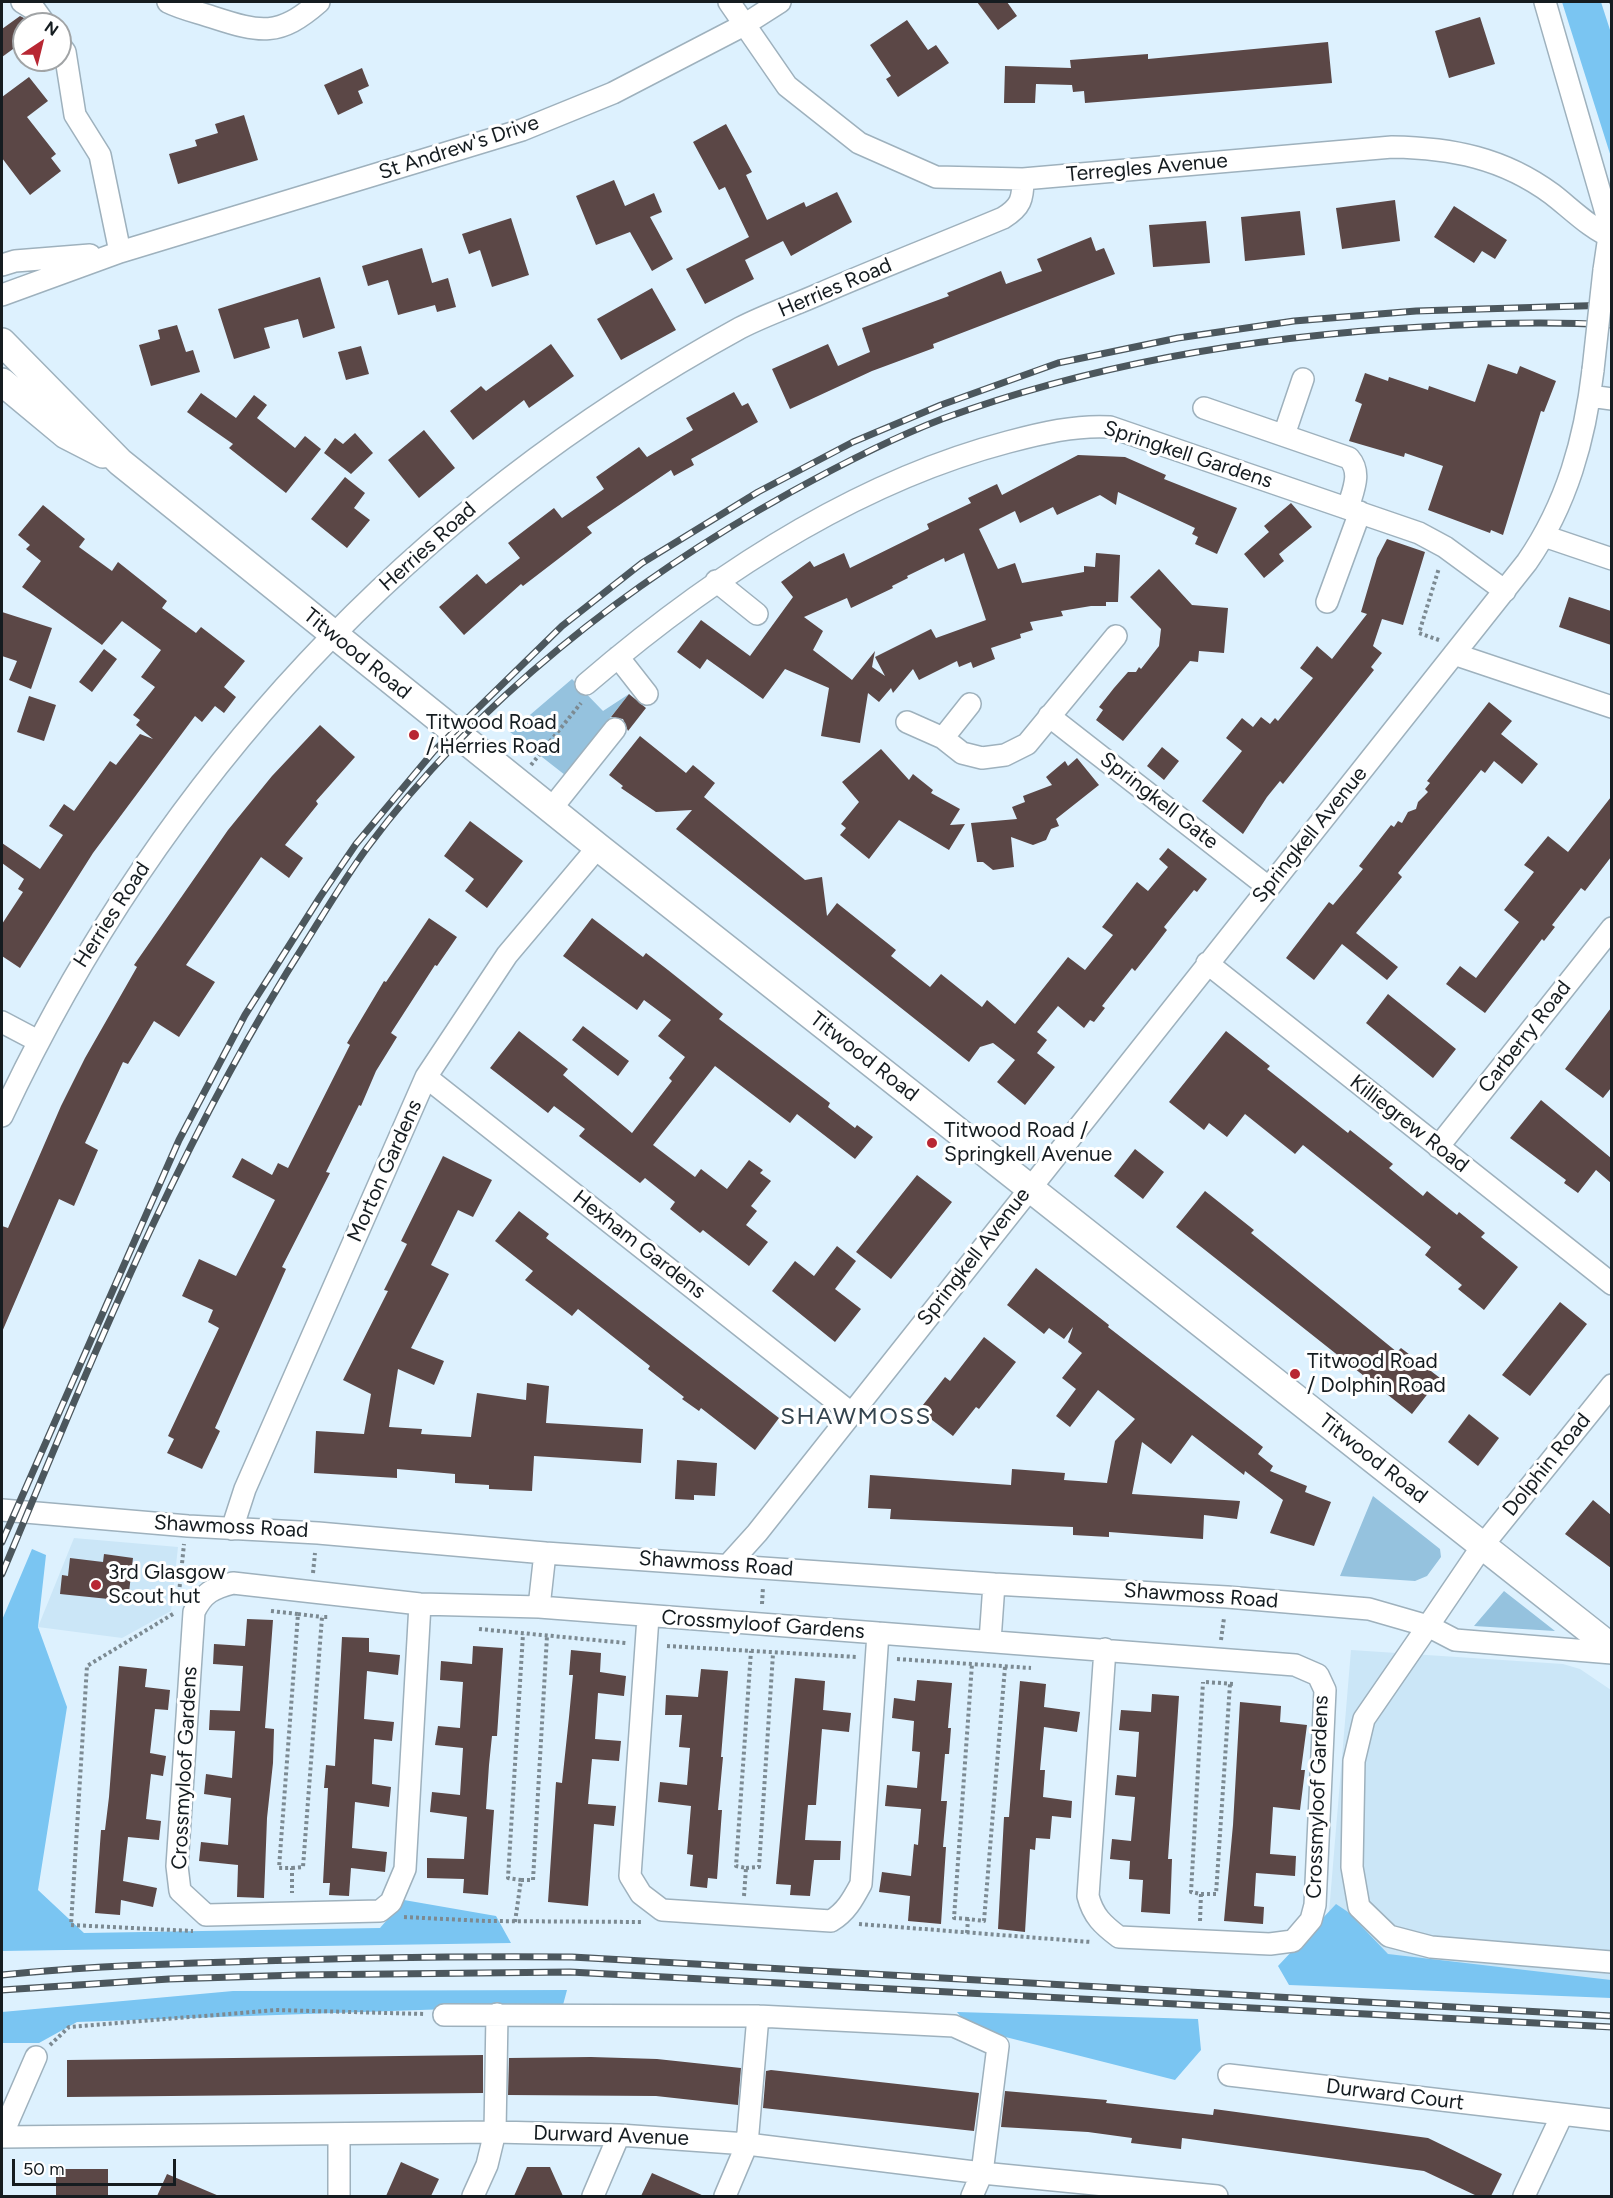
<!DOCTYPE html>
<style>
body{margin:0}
#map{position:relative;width:1613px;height:2198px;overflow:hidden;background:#ddf1fe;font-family:Figtree,sans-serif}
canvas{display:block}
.frame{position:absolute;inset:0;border:3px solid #151c20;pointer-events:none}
.north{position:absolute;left:12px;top:12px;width:60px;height:60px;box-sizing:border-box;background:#fff;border:2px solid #a1a4a6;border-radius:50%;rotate:35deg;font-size:16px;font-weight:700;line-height:24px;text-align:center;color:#151c20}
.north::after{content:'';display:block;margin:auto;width:21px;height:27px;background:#b82733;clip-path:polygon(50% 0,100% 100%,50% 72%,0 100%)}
.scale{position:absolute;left:12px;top:2159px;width:164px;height:27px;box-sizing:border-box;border:3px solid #151c20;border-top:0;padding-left:8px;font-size:18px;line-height:21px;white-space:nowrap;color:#151c20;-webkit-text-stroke:4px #fff;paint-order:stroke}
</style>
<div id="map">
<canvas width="1613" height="2198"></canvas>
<div class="frame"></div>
<div class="north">N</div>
<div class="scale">50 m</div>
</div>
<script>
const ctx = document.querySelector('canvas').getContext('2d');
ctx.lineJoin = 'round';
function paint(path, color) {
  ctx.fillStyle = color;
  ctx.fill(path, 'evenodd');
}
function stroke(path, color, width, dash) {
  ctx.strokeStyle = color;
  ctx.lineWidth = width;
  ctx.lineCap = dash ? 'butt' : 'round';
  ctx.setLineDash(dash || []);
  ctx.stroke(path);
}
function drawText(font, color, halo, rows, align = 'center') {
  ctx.font = font + ' Figtree,sans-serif';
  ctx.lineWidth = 6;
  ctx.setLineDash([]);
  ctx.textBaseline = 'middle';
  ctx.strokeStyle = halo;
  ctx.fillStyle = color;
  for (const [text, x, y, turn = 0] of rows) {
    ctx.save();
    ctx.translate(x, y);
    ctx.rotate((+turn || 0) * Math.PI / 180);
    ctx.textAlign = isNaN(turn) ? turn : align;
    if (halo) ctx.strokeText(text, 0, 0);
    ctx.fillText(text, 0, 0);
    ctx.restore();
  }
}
paint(new Path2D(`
 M74,1538L178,1547L171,1611L122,1638L38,1627Z
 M1351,1650L1563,1664L1580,1669L1611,1690V1988L1324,1972Z`), '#cbe6f7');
paint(new Path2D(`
 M572,679L603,711L629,694L565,775L510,732Z
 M1373,1496L1440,1549L1441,1557L1427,1576L1415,1581L1340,1576Z
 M1504,1591L1555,1631L1474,1626Z`), '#95c2de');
paint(new Path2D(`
 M1562,2H1601L1611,33V157Z
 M32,1549L46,1555L38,1627L67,1707L38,1890L84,1933L380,1928L404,1900L496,1916L511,1943L2,1951V1620Z
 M1336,1904L1348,1912L1388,1954L1611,1980V1998L1289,1985L1278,1966Z
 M567,1990L563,2005L77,2022L39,2043H2V2012L233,1991Z
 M957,2012L1198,2019L1201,2050L1175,2080L970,2028Z`), '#7ac5f2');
paint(new Path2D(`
 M977,2H1007L1017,16L998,30Z
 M20,16L24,18V41L2,57V29Z
 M1480,17L1495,64L1449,78L1435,31Z
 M907,20L928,50L936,45L949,63L898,97L886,79L891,76L870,45Z
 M1328,42L1332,83L1085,103L1084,91L1073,92L1072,85L1036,84L1035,103H1004L1005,66L1071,68L1070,60L1148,54V59Z
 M362,68L369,86L358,91L363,103L338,115L324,85Z
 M29,77L48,101L27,117L56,154L51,158L61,171L30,195L2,158V97Z
 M244,115L258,160L178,184L169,154L197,146L195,140L218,133L215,124Z
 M726,124L752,172L746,175L767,220L804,202L806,207L837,192L852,222L791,256L783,241L745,260L754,279L705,304L686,269L749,237L725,187L719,190L693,142Z
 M614,180L625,206L654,193L662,212L650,217L673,259L652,271L630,232L596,245L576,196Z
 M1395,200L1400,241L1342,249L1336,208Z
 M1454,206L1507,240L1495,259L1482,251L1474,263L1434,237Z
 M1300,211L1305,255L1245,261L1241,217Z
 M511,218L529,275L492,287L480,250L469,254L462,234Z
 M1206,221L1210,263L1153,267L1149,225Z
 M1091,237L1096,251L1104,248L1115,274L933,344L934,348L872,371L790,409L772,369L828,344L838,366L870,352L862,328L949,296L947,293L1001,271L1006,284L1042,271L1037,259Z
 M422,248L432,283L448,278L456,307L437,312L435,305L398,315L388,280L368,286L362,266Z
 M320,277L335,328L303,338L298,319L264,328L270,348L234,359L218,309Z
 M652,288L676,330L621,360L597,319Z
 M177,325L186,352L193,350L200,372L151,386L139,345L160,339L158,330Z
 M551,344L574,376L529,408L524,400L473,440L450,411L481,386L486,391Z
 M361,346L369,374L346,380L338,352Z
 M1488,364L1517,374L1520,366L1556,381L1544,412L1541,411L1503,535L1491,530L1490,533L1428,510L1443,466L1405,453L1404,457L1349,441L1362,404L1355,401L1365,373L1388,381L1389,377L1428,390L1429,386L1475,402Z
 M734,392L742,406L748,403L758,422L691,459L694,465L674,476L671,470L587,527L592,533L523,586L521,584L464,635L439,607L477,574L486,584L520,558L508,543L554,508L562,518L604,489L596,477L639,447L647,457L693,430L686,418Z
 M201,393L236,418L254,395L267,405L257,418L295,448L305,436L321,449L286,493L229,448L233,444L187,412Z
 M424,430L455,468L419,498L388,460Z
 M355,433L373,453L351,474L324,453L335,438L343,444Z
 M1078,455L1125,457L1166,475L1164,479L1237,508L1217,554L1195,544L1198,537L1192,534L1195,528L1118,492L1116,505L1100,495L1057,515L1053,507L1020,523L1015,511L979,529L998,569L1015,563L1022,583L1084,572V566L1095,567L1096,553L1120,555L1118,602H1106V606H1091L1061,611L1063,616L1030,622L1033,630L1020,634L1021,638L991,648L995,659L973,668L971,662L959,667L957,661L919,680L913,669L893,693L891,688L879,702L868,693L860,743L821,736L829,688L785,669L763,699L707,659L700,669L677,652L701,620L750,656L793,597L781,582L810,561L814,567L844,553L850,568L929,529L927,524L971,503L968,498L997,484L1002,495ZM964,553L986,620L936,638L931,629L875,657L885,676L872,667L875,651L852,680L813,650L823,631L804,617L847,598L851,608L893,588L892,586L908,578L907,576L944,558L945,562Z
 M345,477L365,493L354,508L370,520L347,548L311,519Z
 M1291,503L1312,527L1279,554L1284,561L1264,578L1244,554L1269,532L1264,526Z
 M43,505L85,539L79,547L112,571L118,562L167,601L162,608L196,633L201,627L245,661L224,687L236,697L224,713L215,706L202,722L195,716L93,853L20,968L2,956V924L23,892L18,889L24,879L2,863V843L40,869L63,835L49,826L64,804L74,811L110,761L116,765L140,734L153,739L136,725L140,720L133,715L155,687L141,677L161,650L122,621L102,645L22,587L41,561L26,549L30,545L18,535Z
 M1387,539L1425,552L1403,625L1382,619L1373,646L1382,653L1371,667L1374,670L1283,784L1280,781L1267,797L1243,834L1202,801L1242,751L1226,738L1242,718L1253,727L1261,717L1270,724L1275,718L1278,721L1313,678L1300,668L1317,646L1332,659L1367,614L1361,612L1377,558Z
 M1159,569L1192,605L1228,608L1224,653L1199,651L1198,662L1190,661L1123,741L1096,720L1103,710L1099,707L1114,688L1128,672H1136L1139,667L1141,669L1159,646L1161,629L1130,597Z
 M1569,597L1611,611V645L1559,627Z
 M2,612L52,628L31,689L9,680L17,661L2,656Z
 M104,649L117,659L92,692L79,682Z
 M629,694L646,708L628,731L623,719L611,717Z
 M29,696L56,705L44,741L17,732Z
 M1489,702L1512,721L1501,734L1538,764L1522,784L1494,761L1485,773L1481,770L1398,873L1402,877L1356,933L1398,967L1387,980L1342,944L1314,980L1286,958L1329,902L1333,905L1363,869L1359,866L1391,825L1394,827L1398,821L1402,823L1408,812L1416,809L1418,802L1428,792L1425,789L1430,783L1427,781Z
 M320,725L355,757L316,801L318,804L285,845L303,858L289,878L261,857L186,965L215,982L179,1037L154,1021L128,1064L123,1062L85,1143L98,1150L74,1206L59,1199L2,1332V1226L8,1228L61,1106L85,1058L137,967L134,965L228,830L272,776Z
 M640,736L686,773L693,765L715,783L704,797L805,880L822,877L827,916L837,903L896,950L891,956L930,987L941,974L982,1007L987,1000L1015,1024L1068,957L1085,970L1113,935L1102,927L1137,882L1148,891L1168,867L1159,859L1168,848L1207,879L1197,892L1194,890L1164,927L1167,930L1154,947L1135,971L1132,968L1102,1006L1105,1008L1094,1022L1090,1020L1084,1028L1058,1006L1037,1032L1047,1040L1037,1053L1055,1067L1025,1105L997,1082L1015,1060L993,1043L980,1047L969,1062L676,829L692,810L656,812L621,788L623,786L609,775Z
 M1162,747L1179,761L1164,780L1147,766Z
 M881,749L909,780L913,774L933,790L931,793L960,809L950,825L965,824L949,850L899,820L869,859L840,835L846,828L841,824L859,802L842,782Z
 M1077,758L1099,785L1056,819L1059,826L1051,829L1046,840L1033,845L1011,837L1014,867L993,870L983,862H977L971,823L1017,819L1012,807L1025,802L1023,796L1052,785L1046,777L1065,761L1068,766Z
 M1611,797V857L1585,891L1581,888L1552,925L1555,927L1544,941L1542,939L1485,1013L1446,984L1460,966L1476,978L1519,922L1504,910L1534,872L1524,865L1548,836L1568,852Z
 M470,821L523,861L487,908L465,891L474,879L444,856Z
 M429,918L457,937L437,966L435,965L391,1033L397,1037L376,1071L361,1106L359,1105L326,1172L330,1173L282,1267L286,1269L215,1428L220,1431L202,1469L167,1453L174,1439L168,1436L219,1328L208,1322L213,1310L182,1296L199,1259L236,1276L275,1200L232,1177L242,1158L272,1175L278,1163L288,1168L350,1045L347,1043L384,981L386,982Z
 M592,918L643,957L646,953L668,970L723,1014L719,1019L830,1103L828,1107L855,1128L857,1125L873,1137L855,1159L797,1114L790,1123L715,1066L653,1145L695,1177L701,1169L727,1189L749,1160L763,1170L760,1173L771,1181L751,1206L757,1211L746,1225L768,1242L749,1266L703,1230L700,1233L670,1209L675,1202L645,1178L640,1183L579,1136L585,1129L554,1106L548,1113L490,1068L519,1031L568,1069L563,1075L632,1133L672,1081L669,1078L685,1057L658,1036L671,1020L644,1000L637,1010L563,956Z
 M1388,994L1456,1049L1433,1078L1366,1023Z
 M1611,1008V1088L1603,1098L1565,1069Z
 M583,1026L629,1061L618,1076L572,1040Z
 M1226,1031L1270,1066L1267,1069L1348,1133L1350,1130L1393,1164L1389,1168L1423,1196L1427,1191L1457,1215L1459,1212L1485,1233L1481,1237L1518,1267L1484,1310L1458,1289L1462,1285L1425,1255L1431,1247L1303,1145L1295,1154L1245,1114L1227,1137L1209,1123L1204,1130L1169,1102Z
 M1541,1100L1611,1158V1183L1596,1170L1578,1193L1564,1183L1566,1180L1510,1138Z
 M1135,1149L1164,1172L1143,1199L1114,1176Z
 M443,1156L492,1180L473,1217L458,1210L431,1265L449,1274L411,1348L444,1361L434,1385L398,1369L389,1427L422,1429L421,1434L471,1437L477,1393L526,1400L527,1383L549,1386L546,1423L643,1429L641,1463L534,1456L532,1491L489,1489V1485L455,1483V1474L433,1472L397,1469V1478L314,1473L316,1431L364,1434L371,1394L343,1380L388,1291L384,1290L407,1244L401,1241Z
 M917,1175L952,1202L891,1279L856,1252Z
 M1205,1191L1254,1230L1251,1233L1397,1352L1401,1348L1440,1378L1412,1414L1176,1227Z
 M519,1211L549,1234L546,1238L779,1418L755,1450L701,1408L699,1411L682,1399L684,1397L648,1369L650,1366L578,1309L572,1316L525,1280L533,1271L495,1241Z
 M837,1246L856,1261L835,1289L861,1309L835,1342L772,1291L795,1261L814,1276Z
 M1036,1268L1109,1325L1108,1327L1263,1447L1258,1454L1273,1466L1270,1471L1307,1486L1305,1492L1331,1502L1314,1546L1270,1533L1283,1500L1245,1471L1244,1475L1192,1435L1171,1464L1142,1442L1132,1494L1240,1501L1237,1519L1204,1515L1203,1539L1109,1532V1537L1073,1535V1527L890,1519L891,1509L868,1508L870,1475L1011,1485L1012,1469L1065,1473L1064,1480L1107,1483L1115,1441L1135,1419L1098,1390L1070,1427L1056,1416L1076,1389L1062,1378L1082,1353L1068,1342L1073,1327L1064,1339L1049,1328L1044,1334L1007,1305Z
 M1560,1302L1587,1324L1530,1396L1502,1375Z
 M984,1337L1016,1362L979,1409L976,1407L953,1436L919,1410L945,1377L950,1381Z
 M1469,1414L1499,1438L1478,1466L1448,1442Z
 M677,1460L717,1463L715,1496L694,1495V1500L675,1499Z
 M1593,1500L1611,1515V1568L1565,1534Z
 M104,1554L133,1558L128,1601L60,1594L62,1575L68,1576L70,1558L103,1562Z
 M247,1619L273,1620L265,1728L274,1729L273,1763L267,1818L264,1898L237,1897L238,1865L199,1861L201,1842L228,1845L231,1798L204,1794L206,1774L232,1778L235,1731L209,1730L210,1710L240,1711L243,1666L213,1664L214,1644L245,1646Z
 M342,1637L369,1638V1652L400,1655L398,1675L367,1671L364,1719L394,1722L392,1741L374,1739L372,1784L391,1787L389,1807L355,1802L352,1848L387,1852L385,1872L351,1868L349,1896L329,1895L330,1883H323L328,1788H324L326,1765L335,1766Z
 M473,1646L503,1648L497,1736H492L489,1765L486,1809L494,1810L488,1895L463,1893L464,1879L427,1878V1858L464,1859L467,1817L430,1812L432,1792L460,1795L463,1748L435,1745L438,1726L460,1728L463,1682L440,1680L441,1661L472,1664Z
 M571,1650L601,1653L600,1672L626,1676L624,1696L598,1693L595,1739L621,1741L619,1761L592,1759L588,1804L616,1806L614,1826L594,1824L588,1906L548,1902L556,1782L562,1783L569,1717L573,1675H569Z
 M119,1666L147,1669L145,1687L170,1690L168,1710L155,1709L150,1753L166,1756L163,1776L151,1774L146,1819L161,1821L159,1840L128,1837L123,1881L157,1888L153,1907L121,1900L120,1915L95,1913L101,1830H105L109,1797Z
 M701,1669L728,1671L721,1757H723L718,1810H722L717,1879L708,1878L707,1888L690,1886L693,1855L687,1854L691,1806L658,1802L660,1782L687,1785L690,1748L679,1747L682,1715H665L666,1695L698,1697Z
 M795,1678L825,1681L823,1710L851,1713L849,1732L822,1729L816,1805H808L805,1840L841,1841L840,1860H814L810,1896L790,1895L791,1885L776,1884Z
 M917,1680L952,1683L948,1728H951L949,1754H945L941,1801H947L943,1847H946L941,1924L908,1921L910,1896L879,1892L882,1872L911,1876L914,1844L918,1845L921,1809L885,1806L887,1785L917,1788L920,1752L912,1751L914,1721L892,1718L894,1698L915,1701Z
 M1020,1681L1046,1684L1044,1707L1080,1712L1077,1732L1044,1727L1040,1770H1045L1043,1797L1072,1801L1071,1818L1052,1816L1050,1839L1036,1838L1035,1850L1030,1849L1025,1932L998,1929L1004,1817H1009Z
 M1152,1694L1179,1696L1168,1859H1172L1170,1914L1141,1912L1143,1880L1129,1879L1130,1861L1110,1859L1112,1839L1131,1841L1135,1797L1115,1795L1117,1775L1136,1777L1139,1732L1119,1730L1121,1710L1151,1712Z
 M1240,1702L1281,1706L1280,1722L1307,1725L1301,1770H1305L1300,1810L1273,1807L1270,1854L1296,1856L1295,1876L1256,1873L1254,1906L1264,1907L1263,1924L1224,1921L1233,1825Z
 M483,2055V2093L67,2097V2060Z
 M591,2057L657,2059L741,2068L738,2105L656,2096L508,2095L509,2058Z
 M771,2070L979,2093L974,2131L763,2108L766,2071Z
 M1005,2091L1107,2100L1106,2103L1213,2115L1214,2109L1428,2138L1502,2174L1491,2196H1477L1424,2171L1182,2138L1181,2149L1131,2143L1132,2138L1088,2132L1001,2127Z
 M401,2162L439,2179L431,2196H386Z
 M527,2167H550L563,2196H514Z
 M56,2169H108V2196H56Z
 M652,2173L704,2196H641Z
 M167,2174L219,2196H157Z`), '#5b4746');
const minor = new Path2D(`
 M22,2L35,10L45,24
 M168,2C182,9 197,12 212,17C261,33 279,37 319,2
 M729,2L787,86L859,143L936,177L1023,179L1392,147C1452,148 1503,158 1552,194C1568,206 1593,231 1612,237
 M1545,2L1606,213L1609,236L1604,270
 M60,45L65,52L75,115L100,155L120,252
 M2,265L15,261L90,255
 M2,295L120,252L522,130L613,93L744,25L780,2
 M1590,396L1612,399
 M1204,408L1349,458C1362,473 1353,490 1348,508
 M1284,435L1303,379
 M1544,536L1612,559
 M716,581L757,614
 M1327,602L1360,512
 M1454,654L1612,707
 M618,657L647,694
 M586,684C707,580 852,483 1008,442C1042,433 1075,425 1110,427L1419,533L1445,547L1505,591
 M1049,716L1268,887
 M907,722L943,738L962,753L982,758L1005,755L1027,744L1116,636
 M943,738L970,704
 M551,809L615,729
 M1207,963L1612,1284
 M2,1022L38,1041
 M426,1077L851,1413
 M2,1116C161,777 411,508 740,328C765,315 792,306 817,295C879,268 941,244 1003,218C1021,207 1023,199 1023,179
 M1438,1147L1612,928
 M2,1510L188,1526L318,1533L545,1553L994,1584L1227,1597L1369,1609L1428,1626L1483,1545L1612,1385
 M232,1529L245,1489L426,1077L507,955L598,847
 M729,1564L757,1533L1527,562C1567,504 1585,439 1593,370
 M420,1604L405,1869L391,1902L380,1911L206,1915L180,1891L177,1866L194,1612C203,1593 213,1588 233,1583L420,1604L539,1607L1295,1665L1318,1675L1325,1690L1315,1905L1311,1920L1293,1941L1270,1944L1119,1937C1103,1925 1093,1916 1088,1896L1105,1649
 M539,1607L545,1553
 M648,1617L630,1876L641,1894L662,1910L831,1921C846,1912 853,1899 861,1884L878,1633
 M990,1641L994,1584
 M1611,1962L1431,1947L1389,1936L1359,1907L1352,1867L1354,1761L1364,1719L1428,1626L1455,1640L1612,1653
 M444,2015L758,2016L954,2026L998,2046L982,2173L972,2196
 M1229,2075L1612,2120
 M2,2135L36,2057
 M2,2137L495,2132L619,2135L747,2144L982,2173L1217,2196
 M339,2196V2134
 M473,2196L487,2165L495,2132L497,2014
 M593,2196L619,2135
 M725,2196L747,2144L758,2016
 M1524,2196L1562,2115`);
const major = new Path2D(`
 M2,342L120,462L598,847L1612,1648
 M2,382L66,435L103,454`);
stroke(minor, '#9eb1bd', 24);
stroke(major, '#9eb1bd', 30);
stroke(new Path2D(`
 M1611,2L1612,4
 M1439,640L1419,633L1439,568
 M531,765L581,703
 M313,1573L315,1553
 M179,1593L184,1544
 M762,1604L763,1587
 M271,1611L298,1614L279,1868H292V1893
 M173,1614L87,1666L71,1925L193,1931
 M298,1614L322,1617
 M479,1629L626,1643
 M1221,1640L1224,1618
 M667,1646L857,1657
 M897,1659L1031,1668
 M1206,1682L1234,1684
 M292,1868L303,1867L322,1617H328
 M746,1868L759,1867L773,1654
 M521,1880H533L547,1636
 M1201,1894H1216L1230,1684
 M744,1896L746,1868L736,1866L751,1651
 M404,1917L485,1921L642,1922
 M968,1919L954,1918L972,1664
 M1200,1921L1201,1894L1191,1892L1203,1682
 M515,1922L521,1880L508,1878L523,1634
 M859,1924L1091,1942
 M967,1933L968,1919L984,1921L1005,1667
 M50,2045L69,2027L276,2010L425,2014`), '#7c8a92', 4, [3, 3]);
stroke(minor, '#fff', 21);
stroke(major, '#fff', 27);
const rail = new Path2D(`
 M2,1542L179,1140L245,1015L320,897L356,844L434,751L562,626L642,563L758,492L853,442L941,405L1058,363L1178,338L1294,321L1416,311L1612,305
 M2,1574C92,1359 180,1139 306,942C326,910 345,878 367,848C477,700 630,581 791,492C840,465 890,439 942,419C1095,363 1260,336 1422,327C1485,323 1548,321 1612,325
 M2,1975C77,1967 154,1964 230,1962C344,1958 458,1956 572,1957L1612,2016
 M2,1990L169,1979L299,1975L570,1972L1612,2027`);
stroke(rail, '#4c575d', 7);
stroke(rail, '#fff', 4.5, [14]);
const minorBridge = new Path2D(`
 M1593,370L1604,270`);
stroke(minorBridge, '#9eb1bd', 24, []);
stroke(minorBridge, '#fff', 21);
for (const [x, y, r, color] of [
 [414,735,6,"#b82733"],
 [932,1143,6,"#b82733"],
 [1295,1374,6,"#b82733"],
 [96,1585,6,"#b82733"]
]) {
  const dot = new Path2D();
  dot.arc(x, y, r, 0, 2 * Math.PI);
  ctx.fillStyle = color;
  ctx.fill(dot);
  stroke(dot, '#fff', 2);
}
drawText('21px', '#151c20', '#fff', [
 ["St Andrew's Drive",459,148,-18],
 ["Terregles Avenue",1147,168,-5],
 ["Herries Road",835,288,-23],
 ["Springkell Gardens",1188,455,18],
 ["Herries Road",428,547,-42],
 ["Titwood Road",357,654,39],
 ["Springkell Gate",1159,801,38],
 ["Springkell Avenue",1310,835,-51],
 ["Herries Road",112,915,-57],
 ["Carberry Road",1525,1037,-52],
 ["Titwood Road",864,1057,38],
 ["Killiegrew Road",1409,1124,38],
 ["Morton Gardens",385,1171,-66],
 ["Hexham Gardens",639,1245,38],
 ["Springkell Avenue",974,1257,-52],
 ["Titwood Road",1373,1459,38],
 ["Dolphin Road",1547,1465,-51],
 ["Shawmoss Road",231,1527,3],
 ["Shawmoss Road",716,1564,4],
 ["Shawmoss Road",1201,1596,4],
 ["Crossmyloof Gardens",763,1625,4],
 ["Crossmyloof Gardens",185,1768,-87],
 ["Crossmyloof Gardens",1318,1797,-88],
 ["Durward Court",1395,2095,7],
 ["Durward Avenue",611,2136,2]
]);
drawText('21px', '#151c20', '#fff', [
 ["Titwood Road",426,723],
 ["/ Herries Road",426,747],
 ["Titwood Road /",944,1131],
 ["Springkell Avenue",944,1155],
 ["Titwood Road",1307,1362],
 ["/ Dolphin Road",1307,1386],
 ["3rd Glasgow",108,1573],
 ["Scout hut",108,1597]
], 'left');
ctx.letterSpacing = '1.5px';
drawText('24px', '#34444e', '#fff', [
 ["SHAWMOSS",856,1417]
]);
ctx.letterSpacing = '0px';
</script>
